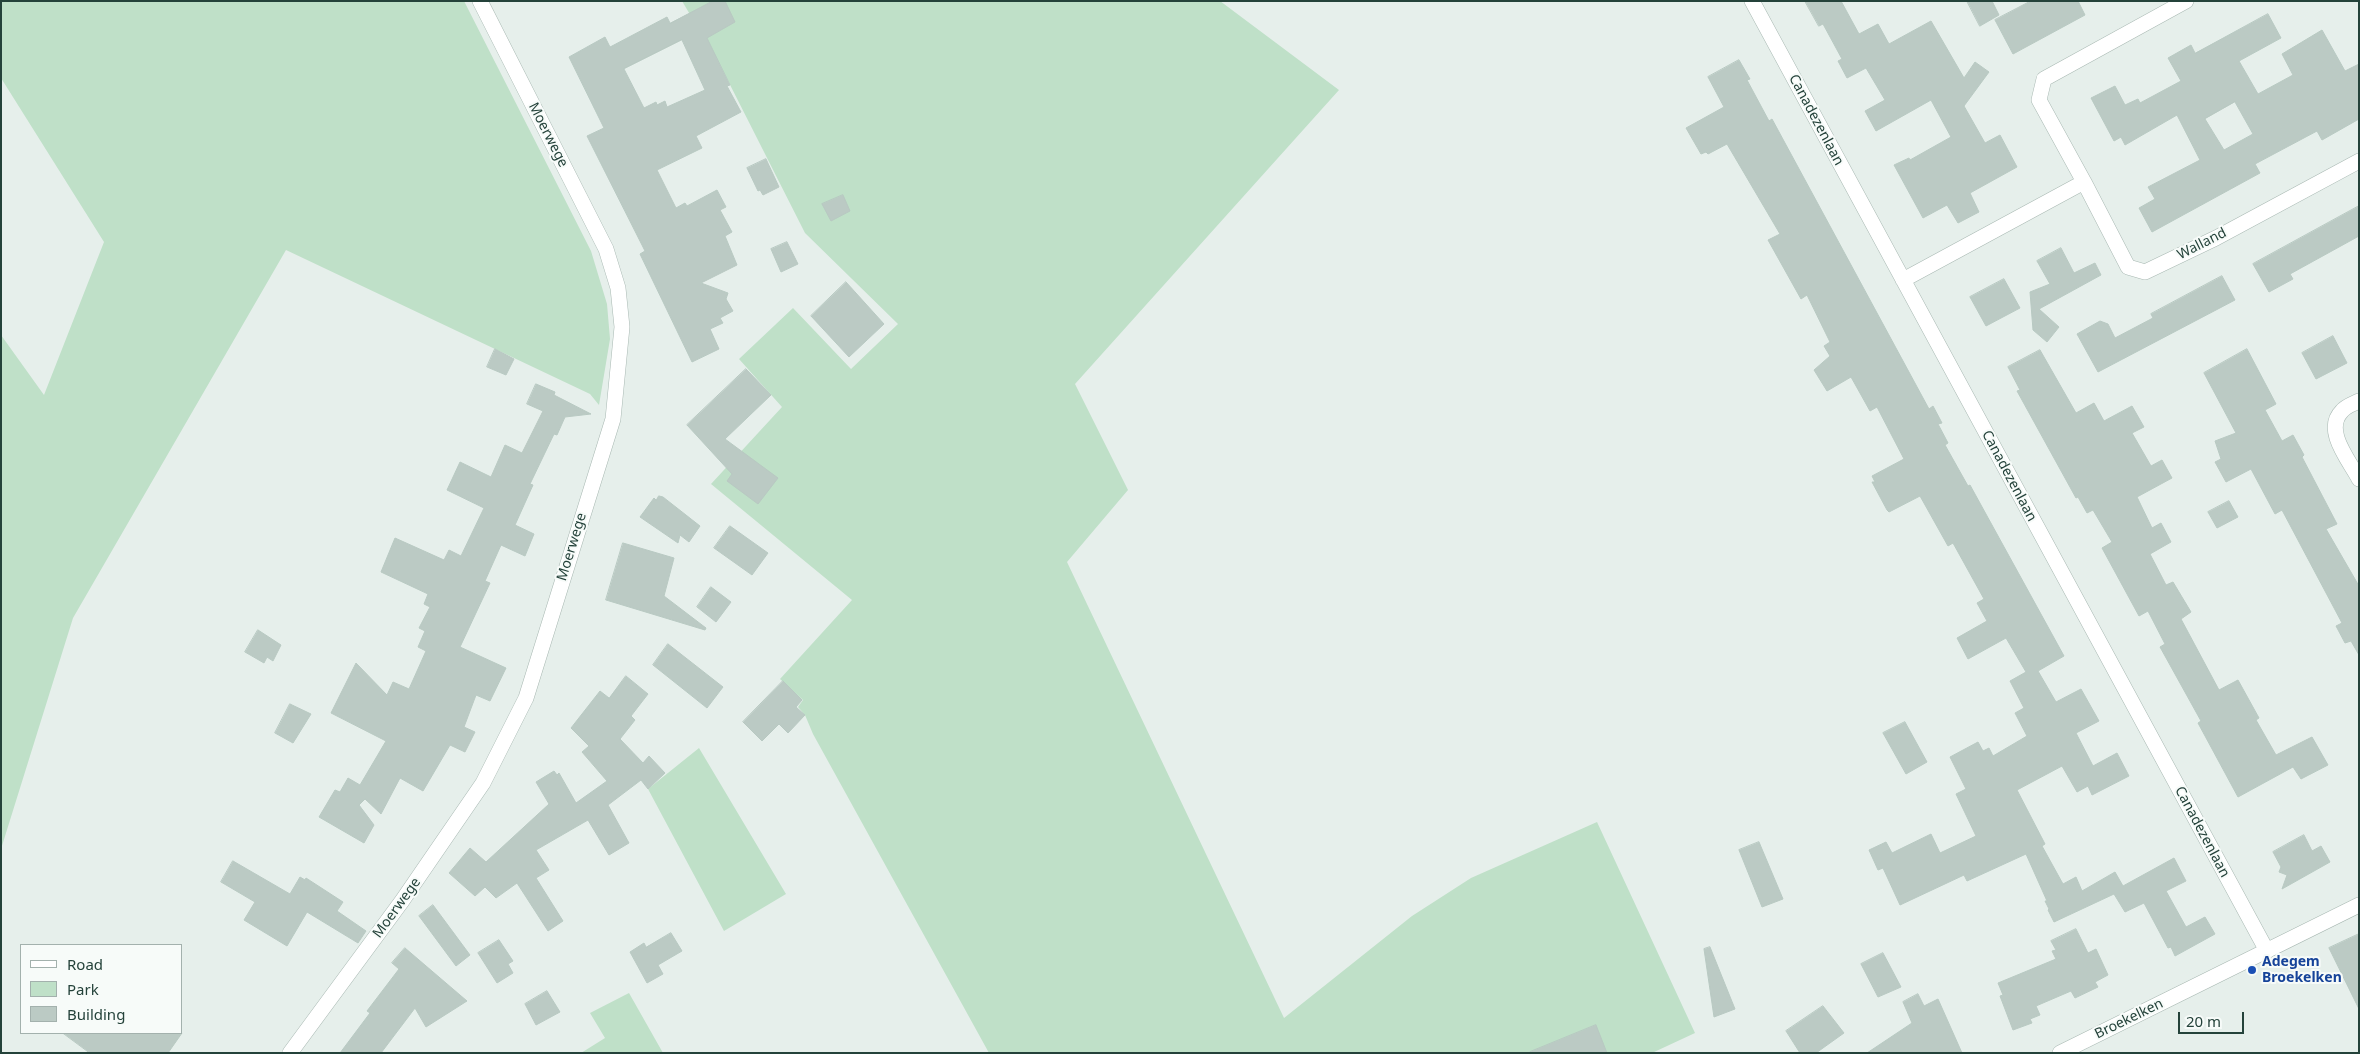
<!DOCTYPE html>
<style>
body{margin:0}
#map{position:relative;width:2360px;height:1054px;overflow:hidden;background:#e6efeb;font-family:"Noto Sans",sans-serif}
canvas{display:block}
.frame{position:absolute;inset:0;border:2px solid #24423a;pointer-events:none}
.legend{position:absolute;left:20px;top:944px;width:162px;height:90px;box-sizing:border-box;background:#f7fbf9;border:1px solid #a3b1ad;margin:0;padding:6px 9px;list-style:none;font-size:15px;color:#24423a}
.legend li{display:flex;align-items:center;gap:10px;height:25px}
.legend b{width:25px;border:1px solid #a3b1ad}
.scale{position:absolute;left:2178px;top:1012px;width:66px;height:22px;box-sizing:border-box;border:2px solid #24423a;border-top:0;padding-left:6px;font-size:15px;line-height:18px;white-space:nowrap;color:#24423a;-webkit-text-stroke:4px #f7fbf9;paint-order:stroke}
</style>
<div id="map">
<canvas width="2360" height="1054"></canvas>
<div class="frame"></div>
<ul class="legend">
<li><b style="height:6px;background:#fff"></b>Road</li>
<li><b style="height:14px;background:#bfe0c8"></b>Park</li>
<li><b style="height:14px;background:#bbcac4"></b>Building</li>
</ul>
<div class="scale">20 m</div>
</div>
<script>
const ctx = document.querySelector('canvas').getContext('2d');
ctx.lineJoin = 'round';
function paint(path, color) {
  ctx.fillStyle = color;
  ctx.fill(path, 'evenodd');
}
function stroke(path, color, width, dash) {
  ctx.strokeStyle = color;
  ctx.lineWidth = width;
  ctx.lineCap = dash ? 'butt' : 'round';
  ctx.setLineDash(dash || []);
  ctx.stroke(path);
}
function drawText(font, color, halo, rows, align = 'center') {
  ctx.font = font + ' "Noto Sans",sans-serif';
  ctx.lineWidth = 4;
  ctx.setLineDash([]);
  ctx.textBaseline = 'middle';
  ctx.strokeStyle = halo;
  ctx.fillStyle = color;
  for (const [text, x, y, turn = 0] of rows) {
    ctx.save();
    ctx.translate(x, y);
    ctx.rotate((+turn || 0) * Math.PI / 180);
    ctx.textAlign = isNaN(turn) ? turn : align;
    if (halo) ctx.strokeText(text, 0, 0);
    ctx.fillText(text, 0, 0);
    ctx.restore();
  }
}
paint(new Path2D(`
 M1,1H464L591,251L607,304L610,339L599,405L590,394L286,250L73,618L1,849V335L44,395L104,242L1,78Z
 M682,1H1220L1339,90L1075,384L1128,490L1067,562L1284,1018L1412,916L1471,878L1597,822L1695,1033L1652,1053H989L813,734L805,715L798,707L803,700L780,679L852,600L711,484L782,407L739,359L793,308L851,369L898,324L805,233L720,65Z
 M699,748L786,894L724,931L648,789Z
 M629,993L663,1053H581L605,1038L590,1013Z`), '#bfe0c8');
const building = new Path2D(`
 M713,1H725L735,22L707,38L730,85L727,86L741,112L696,136L702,148L657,170L676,208L685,203L687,206L717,190L726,207L720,210L732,232L725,236L737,265L701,283L728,293L726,299L733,311L720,318L723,323L710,329L719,349L692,362L640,254L645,251L587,136L604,128L569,57L605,37L610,47L612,46L667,17L670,23ZM682,40L705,90L667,107L665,101L657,105L656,102L644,108L624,69Z
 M1805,1H1841L1859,34L1878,24L1889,44L1931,21L1964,78L1975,62L1989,72L1964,106L1985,143L2000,135L2017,167L1970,193L1979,212L1958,223L1947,205L1923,218L1894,165L1909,158L1910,160L1951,137L1931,100L1876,131L1865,111L1885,100L1866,68L1847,78L1838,61L1842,59L1823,24L1819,26Z
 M1967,1H1992L1999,15L1980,26Z
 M2031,1H2078L2085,15L2013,54L1995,20Z
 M2268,14L2281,38L2239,61L2258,94L2293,75L2282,54L2322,30L2345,71L2359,64V119L2322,140L2317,131L2255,164L2260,173L2152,232L2139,208L2155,199L2148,187L2200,160L2177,115L2125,145L2121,137L2114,141L2091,98L2115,86L2125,105L2138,99L2140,103L2181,81L2168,58L2191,45L2195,53ZM2235,102L2253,134L2224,150L2205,119Z
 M1739,60L1750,79L1747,80L1769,121L1772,119L1929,409L1933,406L1942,423L1938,424L1948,443L1945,445L1968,486L1970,485L2064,656L2038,671L2056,702L2081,689L2099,721L2076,733L2093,766L2117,753L2129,776L2092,795L2088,786L2077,792L2062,766L2017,790L2045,844L2042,846L2063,884L2076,877L2082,891L2115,872L2123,886L2174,858L2186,881L2166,891L2186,927L2205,917L2215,934L2175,956L2171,947L2168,948L2144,903L2125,912L2114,894L2054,922L2048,910L2049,909L2045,901H2047L2026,854L1967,881L1964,875L1900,905L1883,868L1878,870L1869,850L1886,842L1892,853L1931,834L1940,853L1976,836L1956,794L1966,789L1950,757L1978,742L1983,751L1989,748L1993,756L2027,736L2015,713L2024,708L2010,681L2026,672L2006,638L1968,659L1957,638L1987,621L1977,603L1984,599L1953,543L1948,546L1920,496L1889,512L1887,510L1872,482H1875L1872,476L1904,459L1877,407L1870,411L1851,377L1827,391L1814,370L1830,356L1824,346L1830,342L1807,295L1801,299L1768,240L1780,234L1727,144L1708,154L1706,152L1701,154L1686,128L1724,107L1708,77Z
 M766,159L779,187L763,195L760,190L758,191L747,168Z
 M843,195L850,211L831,221L822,204Z
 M2359,206V236L2290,274L2293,279L2269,292L2253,264Z
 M787,242L798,264L781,272L771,249Z
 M2061,248L2074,273L2095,263L2101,275L2039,309L2059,327L2047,342L2033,330L2030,292L2050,284L2037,261Z
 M2222,276L2235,300L2098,372L2077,334L2100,321L2108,324L2115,338L2153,318L2151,314Z
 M2004,279L2020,308L1986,326L1970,297Z
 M846,282L884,324L849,357L811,316Z
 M2333,336L2347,363L2316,379L2302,353Z
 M495,349L514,359L506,375L487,367Z
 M2247,349L2276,404L2265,410L2282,441L2293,435L2304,455L2302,457L2337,524L2326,529L2359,586V655L2351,641L2345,643L2336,626L2342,623L2282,510L2275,514L2251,469L2226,482L2215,462L2221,459L2215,441L2236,433L2204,373Z
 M2040,350L2076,413L2094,403L2104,421L2132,406L2144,427L2132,433L2151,466L2162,460L2172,478L2137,497L2152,528L2161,523L2171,542L2150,554L2166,585L2173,582L2191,612L2181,619L2219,690L2238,680L2259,718L2256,720L2276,755L2312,737L2328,765L2301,779L2293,767L2238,797L2198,723L2201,721L2160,647L2165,644L2148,611L2139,616L2102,548L2112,542L2093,510L2087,513L2078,497L2076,498L2017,391L2020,390L2008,367Z
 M746,369L771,395L725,439L778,478L758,504L727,481L732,474L687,425Z
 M536,384L555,392L554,395L591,414L565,417L557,435L554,434L530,484L533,485L515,525L534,534L525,556L501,545L485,581L490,583L460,647L506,668L490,701L476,695L464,727L475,732L465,752L450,745L423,791L400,778L381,814L365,799L359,805L374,825L364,843L319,817L335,790L340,792L348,778L360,785L386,741L331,713L356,663L387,695L393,682L409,689L426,651L418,647L425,631L419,628L430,607L424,604L428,594L381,572L395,538L444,560L449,550L461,556L484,508L447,490L460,462L491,477L505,445L522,453L543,411L527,404Z
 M659,496L663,497L700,526L689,542L680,535L678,543L640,517L654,498L656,500Z
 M2229,501L2238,517L2217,528L2208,512Z
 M730,526L768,553L752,575L714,548Z
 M623,543L674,558L664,596L706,628L705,630L606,600Z
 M711,587L731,602L716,622L697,607Z
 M258,630L281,645L273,661L267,657L264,663L245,652Z
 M668,644L723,687L707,708L653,665Z
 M626,676L648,694L631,716L635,720L620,739L643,763L649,756L665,773L648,789L641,780L608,805L629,843L609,855L588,820L536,850L549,870L536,878L563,921L548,931L517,883L496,898L485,887L475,896L449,873L470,848L486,862L549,804L536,782L554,771L557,775L559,773L576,803L607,781L582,752L589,746L571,728L600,691L609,698Z
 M783,681L802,700L796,707L805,715L788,733L779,724L762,741L743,722Z
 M290,704L311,714L293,743L275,733Z
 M1905,722L1927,762L1906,774L1883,733Z
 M2304,835L2312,851L2321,846L2330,862L2282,889L2287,875L2279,872L2281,867L2273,852Z
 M1759,842L1783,899L1762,907L1739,850Z
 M233,861L290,894L300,877L305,880L306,878L343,902L337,911L366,931L358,943L307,912L287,946L244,920L255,902L221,882Z
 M433,905L470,955L456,966L419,916Z
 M2076,929L2088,953L2096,949L2108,975L2095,982L2098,987L2075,998L2071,991L2036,1006L2040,1015L2030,1019L2032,1023L2013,1030L2000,996L2003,995L1998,983L2056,959L2052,951L2056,950L2051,941Z
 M671,933L682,951L658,965L663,974L647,983L630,952L644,943L646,947Z
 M2359,934V1009L2329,948Z
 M499,940L513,961L508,964L513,973L497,983L478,953Z
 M1710,947L1735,1009L1714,1017L1704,949Z
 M405,948L467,1001L426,1027L415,1008L381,1053H340L370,1013L367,1011L399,969L392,963Z
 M1883,953L1901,987L1878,997L1861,964Z
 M547,991L560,1012L536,1025L525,1004Z
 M1918,994L1924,1006L1938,999L1962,1053H1867L1912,1023L1903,1002Z
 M1823,1006L1844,1033L1816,1053H1800L1786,1031Z
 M1596,1025L1607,1053H1530V1052Z
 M63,1033H182L168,1053H90Z`);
paint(building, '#bbcac4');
stroke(building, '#b8c9c2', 1);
const minor = new Path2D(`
 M1752,1L2267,951
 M2084,182L2039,100L2044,79L2186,1
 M1903,280L2084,182L2128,267L2145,272L2216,238L2359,161
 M2359,401C2353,404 2346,406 2342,411C2323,430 2349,460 2359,479
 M290,1053L402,901L483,783L526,698L613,419L622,327L618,288L606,249L480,1
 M2060,1053L2359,905`);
stroke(minor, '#a8b8b2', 16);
stroke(minor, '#fff', 15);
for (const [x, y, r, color] of [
 [2252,970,5,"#1a4fb4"]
]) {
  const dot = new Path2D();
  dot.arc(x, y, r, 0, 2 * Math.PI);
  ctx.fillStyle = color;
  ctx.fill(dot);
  stroke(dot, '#f7fbf9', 2);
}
drawText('14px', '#24423a', '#f7fbf9', [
 ["Canadezenlaan",1816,120,62],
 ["Moerwege",548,135,63],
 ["Walland",2202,244,-27],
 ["Canadezenlaan",2009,476,62],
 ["Moerwege",572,547,-73],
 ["Canadezenlaan",2202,832,62],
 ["Moerwege",397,908,-54],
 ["Broekelken",2129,1019,-26]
]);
drawText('bold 14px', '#164399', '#f7fbf9', [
 ["Adegem",2262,962],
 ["Broekelken",2262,978]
], 'left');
</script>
